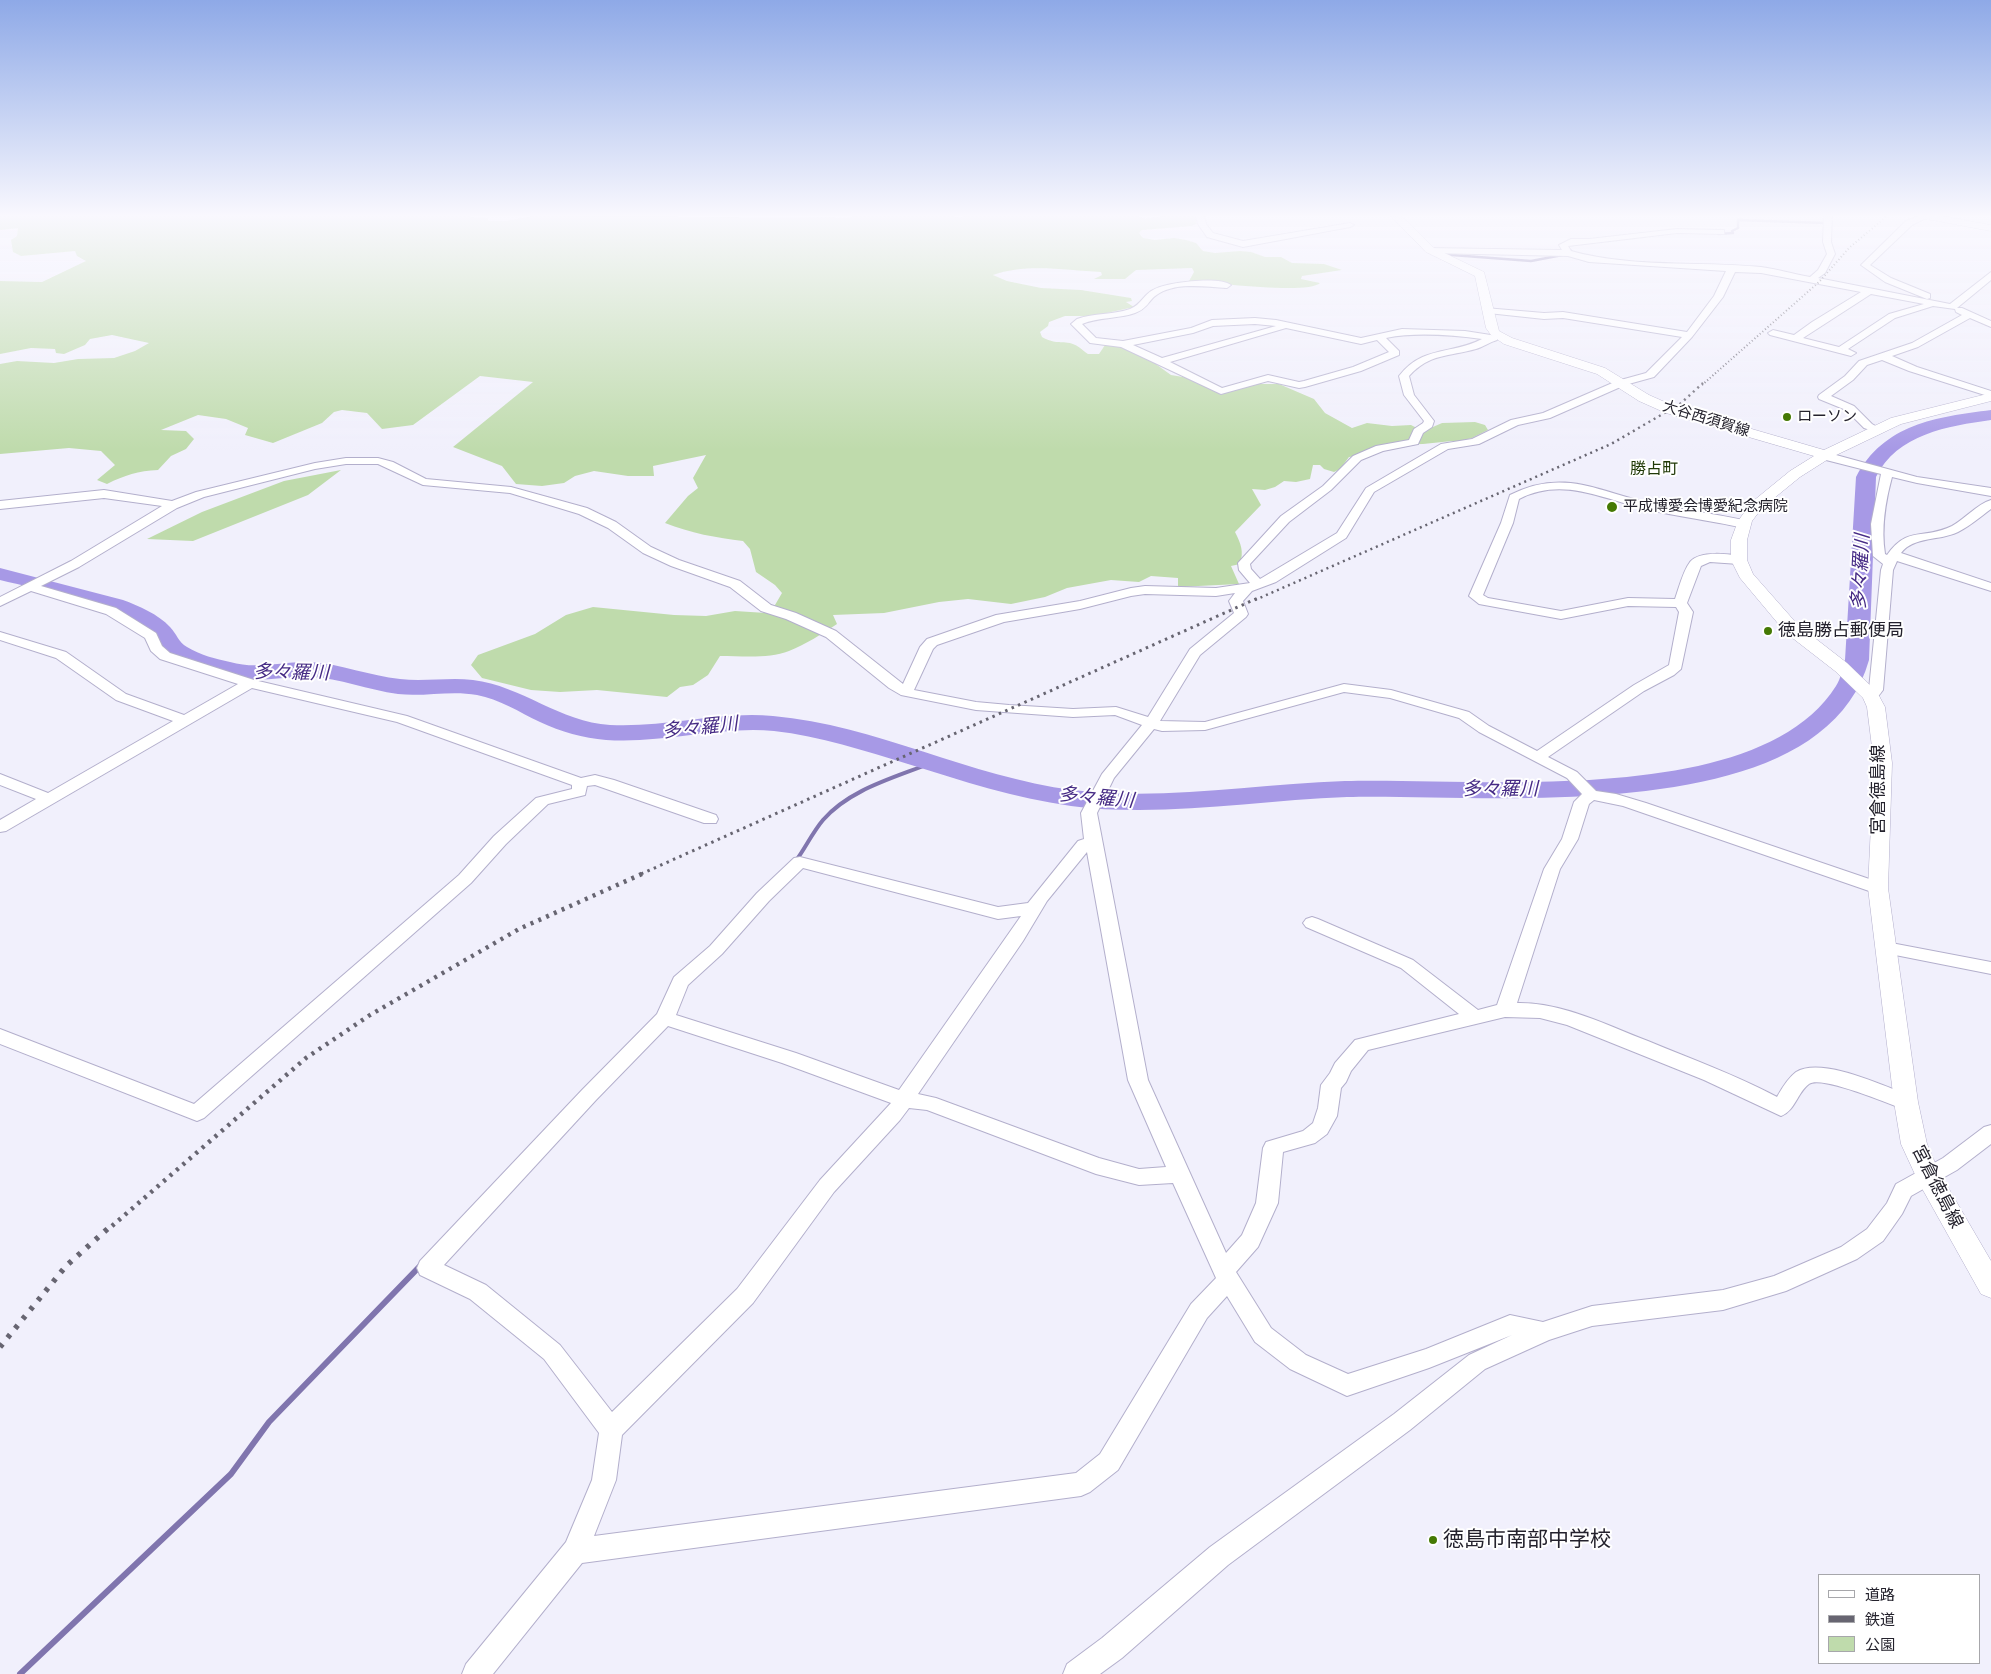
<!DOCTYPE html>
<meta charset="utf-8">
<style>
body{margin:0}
#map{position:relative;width:1991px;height:1674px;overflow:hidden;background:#f1f0fc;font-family:"PT Sans","Noto Sans JP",sans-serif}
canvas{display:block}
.legend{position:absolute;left:1818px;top:1574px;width:162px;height:90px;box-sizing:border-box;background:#fff;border:1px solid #a7a7ab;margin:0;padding:6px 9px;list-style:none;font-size:15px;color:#24222d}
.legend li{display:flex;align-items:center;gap:10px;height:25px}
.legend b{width:25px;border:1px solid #a7a7ab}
</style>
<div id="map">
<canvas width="1991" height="1674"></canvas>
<ul class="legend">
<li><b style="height:6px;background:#fff"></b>道路</li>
<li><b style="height:6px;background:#676571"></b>鉄道</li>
<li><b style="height:14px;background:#bfdbac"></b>公園</li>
</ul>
</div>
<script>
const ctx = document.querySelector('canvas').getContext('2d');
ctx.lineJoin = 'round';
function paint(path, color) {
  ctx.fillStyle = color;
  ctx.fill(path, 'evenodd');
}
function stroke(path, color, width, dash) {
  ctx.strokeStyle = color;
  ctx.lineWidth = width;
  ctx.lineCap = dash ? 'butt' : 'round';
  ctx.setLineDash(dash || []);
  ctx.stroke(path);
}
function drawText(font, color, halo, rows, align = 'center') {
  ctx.font = font + ' "PT Sans","Noto Sans JP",sans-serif';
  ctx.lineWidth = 4;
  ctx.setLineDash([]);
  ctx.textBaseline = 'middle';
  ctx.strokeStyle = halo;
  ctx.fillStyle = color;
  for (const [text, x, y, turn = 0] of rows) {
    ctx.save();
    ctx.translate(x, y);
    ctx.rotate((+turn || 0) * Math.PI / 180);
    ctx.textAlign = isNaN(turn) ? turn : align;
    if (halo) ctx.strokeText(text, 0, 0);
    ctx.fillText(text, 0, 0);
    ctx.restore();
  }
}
paint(new Path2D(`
 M0,216H470L469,217L487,218L489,221H506L535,216L848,218L856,216H951L958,218L968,216H1136L1145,219L1167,216H1195L1197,224L1191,226L1142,230L1139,233L1143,238L1155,240L1174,238L1186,240L1196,243L1203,251L1215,253L1240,251L1251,252L1265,257H1281L1292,263L1324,264L1342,270L1302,276L1301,279L1320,283C1308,295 1210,282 1189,281L1194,272L1192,268L1136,270L1125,279H1094L1102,275L1101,272C1066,270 1025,263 993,275L1007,281L1041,288L1081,290L1131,298L1132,301L1126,302L1134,307L1093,316H1065L1049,322L1048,326L1040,332L1042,337C1055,344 1058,341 1070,343C1078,345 1082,350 1088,354H1099L1105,345L1118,346L1129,349L1153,362L1171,375L1189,378L1225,392L1237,390L1254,384H1279L1314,399L1325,413L1352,428L1367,423L1392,426L1411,425L1417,428L1426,430L1442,423L1475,422L1485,425L1488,430L1472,438L1456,442L1452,441L1423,444L1382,445L1366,450L1359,456L1349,457L1340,469L1334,472L1324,469L1320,465H1313L1310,479L1296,482L1284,481L1275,487L1265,490L1252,489L1261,505L1235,532C1241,544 1244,551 1240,564L1231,566L1239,584L1178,587V578L1151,576L1139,582L1111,580L1067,588L1045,597L1011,604L968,599L939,602L884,613L833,615L837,624C822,634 806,644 789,651C769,659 742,656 720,656L708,675L693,685L680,687L667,697L597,690L560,692L531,690L482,678L471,665L478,655L535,634L566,615L593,607L674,615L706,616L735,611L766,613L775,605L782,593L775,585L756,572L750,549L743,541C717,538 690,533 665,523L688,496L698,488L693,478L706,455L653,466L654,476H628L594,471L575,476L564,483L542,486L516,484L502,466L453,447L533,382L480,376L413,425L382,429L367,413L342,410L334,412L322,423L273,443L245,435L248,428L226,419L198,415L161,430L186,431L194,439L186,449L171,456L158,470C138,471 125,475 107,484L97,480L115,465L101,451L69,448L0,454V364L17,361L54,363L78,359L114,358L135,351L149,343L112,335L90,339L85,345L64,354L56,353L55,349L31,348L0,354V281L42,282L86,261L77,256L75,251L21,256L13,252L11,240L17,236L18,228L0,230Z
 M341,470L308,495L193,541L147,539L202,512L284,481Z`), '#bfdbac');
stroke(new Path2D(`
 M1718,234L1733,233L1732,231L1738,228V220L1825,223V216
 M1441,252L1452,255L1531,261L1573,253L1567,247`), '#8075ae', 2.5);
stroke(new Path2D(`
 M795,862C805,849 812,833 823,820C850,789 894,778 931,763`), '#8075ae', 4);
stroke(new Path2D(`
 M20,1674L231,1474L269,1422L421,1265`), '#8075ae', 6);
paint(new Path2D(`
 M1991,410V420C1948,426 1897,434 1876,477L1869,660C1821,832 1484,793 1347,797C1256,800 1163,818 1071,806C1015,798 962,781 908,764C865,751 820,736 774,731C718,726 663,744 606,740C583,738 561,732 540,722C519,712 499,699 477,695C451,690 424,697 398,694C368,690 340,678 310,677C284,676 258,683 232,677C211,673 183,668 167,655C156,646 163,649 155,639C150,631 140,626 132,621C94,600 42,590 0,580V568L123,600C139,606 158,614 170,627C177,634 178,642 187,647C200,655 216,659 230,662C257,670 283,661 311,662C341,664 370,676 400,679C424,682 449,677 473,680C522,686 560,722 610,725C665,728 718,711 773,716C876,725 970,777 1073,790C1163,801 1254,784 1345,781C1474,777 1758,810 1836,686C1841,678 1843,668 1845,660L1856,477C1884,424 1936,417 1991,410Z`), '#a799e6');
const minor = new Path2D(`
 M1196,216H1204L1206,224L1213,233L1243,241L1350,223L1354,225L1350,227L1243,247L1207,237L1198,224Z
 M1824,216H1832L1831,242L1835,254L1825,273L1818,278L1950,304L1991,272V280L1957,308H1962L1991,321V327L1970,318L1918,347L1892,356L1917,367L1991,391V397L1909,371L1882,360L1867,365L1853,380L1831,396L1854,406L1872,424L1881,429L1876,432L1864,428L1846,410L1819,399L1818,397L1819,395L1845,376L1859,361L1912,343L1962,315L1956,312L1955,309L1933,306L1895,318L1848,349L1856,353L1851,356L1770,335L1768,333L1773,330L1794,335L1812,322L1861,292L1761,273L1735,272L1723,297L1692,337L1654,377L1625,385L1550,418L1518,425L1479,444L1448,449L1374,492L1346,538L1276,582L1252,591L1243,601L1248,614L1246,617L1200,655L1160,721L1205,722L1344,684L1391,690L1469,712L1489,726L1537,751L1634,685L1669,665L1679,612L1676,607L1628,606L1561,619L1479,604L1469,596L1501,523L1510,495C1565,467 1600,493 1654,504C1685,510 1717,514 1748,521L1750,524L1744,528C1713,521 1681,517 1649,510C1604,500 1564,476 1519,499L1513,523L1483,595L1488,598L1561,611L1628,598L1675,599C1679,588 1683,571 1690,562C1700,550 1730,554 1743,557L1745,560L1743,563L1739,564L1710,562L1701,566L1687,603L1693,612L1681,669L1674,675L1644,691L1548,757L1577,772L1596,791L1616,794L1646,803L1884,884L1886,888L1884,892L1878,894L1872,892L1623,806L1594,800L1589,804L1578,839L1560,869L1517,1003C1562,1002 1606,1025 1648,1041C1691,1059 1736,1075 1777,1097C1782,1088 1788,1078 1796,1072C1822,1056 1886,1087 1913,1097L1916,1102L1913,1107L1906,1110C1889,1104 1821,1075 1809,1084C1797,1093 1795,1111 1781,1116L1704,1080L1567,1025L1540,1018L1505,1017L1368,1050L1351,1071L1346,1082L1341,1088L1337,1116L1327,1134L1315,1143L1283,1152L1278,1203L1258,1247L1236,1272L1271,1328L1306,1355L1348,1374L1426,1349L1510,1315L1543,1322L1592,1306L1723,1290L1774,1276L1841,1247L1867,1229L1887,1203L1896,1184L1943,1158L1984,1127L1991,1125V1144L1957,1170L1911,1196L1902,1214L1883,1241L1857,1259L1786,1291L1723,1310L1592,1326L1549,1340L1485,1369L1410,1430L1228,1565L1122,1658L1100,1674H1063L1067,1664L1102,1638L1210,1547L1394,1414L1469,1355L1512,1335L1429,1368L1347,1396L1290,1369L1255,1342L1227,1296L1207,1318L1118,1470L1090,1492L1081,1496L582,1563L493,1674H462L466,1664L566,1542L592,1480L599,1433L544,1359L470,1299L420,1275L417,1268L420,1261L582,1090L657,1014L674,977L710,946L757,893L794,858L800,857L998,907L1028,903L1078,841L1084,839L1081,813L1102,774L1142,725L1115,715L1073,717L976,710L901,695L889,688L826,637L786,619L761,611L730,587L671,566L643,553L608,528L579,514L510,493L423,485L378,464H346L315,469L204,497L177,508L79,567L41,586L116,608L156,633L162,646L170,653L254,680L407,716L581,778L595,775L614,780L716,815L718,819L716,823H704L595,785L587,786L585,795L548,804L506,844L471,883L204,1118L197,1121L0,1044V1029L194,1104L459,875L494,836L536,798L572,789V785L397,722L252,688L6,831L0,832V820L36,799L0,785V774L48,793L173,721L116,700L56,658L0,640V632L66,652L126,694L184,715L238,684L160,659L151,651L145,638L106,614L31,591L0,606V597L71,561L162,506L104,498L0,509V501L104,490L172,501L196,492L315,463L346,458H378L393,462L426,479L511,487L587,508L616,522L651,547L679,560L740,581L771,605L796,613L836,631L903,684L920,647L927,639L996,615L1080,601L1131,588L1145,586L1216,588L1250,583L1239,570L1238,563L1281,516L1323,486L1353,456L1376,446L1409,440L1414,429L1423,423L1424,421L1404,395L1399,376C1423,345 1451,355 1482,339C1451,335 1416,332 1386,338L1399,351V355L1361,371L1305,387L1299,388L1268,381L1221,394L1121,347L1090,343L1071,324L1077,319C1094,313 1112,315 1130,309C1142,304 1143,295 1153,290C1166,282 1220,276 1231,285L1227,288C1206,287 1177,282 1158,294C1148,300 1149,308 1135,313C1118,319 1098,317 1082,324L1096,338L1123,341L1191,328L1212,320L1255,318L1276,320L1361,338L1402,329L1465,331L1497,336V340C1490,342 1483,347 1476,349C1448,357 1430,353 1409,376L1414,395L1434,421L1432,427L1423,433L1418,444L1383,451L1361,460L1331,490L1289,522L1250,564L1251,569L1260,579L1337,533L1366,488L1441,444L1472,439L1511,420L1543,413L1617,381L1646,373L1682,337L1563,318L1544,319L1488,313L1485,312V308L1544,313L1563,312L1687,332L1714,296L1726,271L1589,262L1568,256L1430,253L1426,250L1427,248L1562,250L1559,245L1571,239H1589L1677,229L1721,230H1724V234L1677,233L1568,246L1571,251C1631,268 1700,261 1761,267C1777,269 1793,274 1810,277L1818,270L1827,254L1823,242ZM1871,294L1924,304L1889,314L1839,347L1803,338ZM1255,324L1276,326L1162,358L1133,345L1193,333L1213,326ZM1286,328L1361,344L1377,340L1389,352L1353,367L1304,381L1299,382L1268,375L1222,388L1170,362ZM1235,593L1229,601L1234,613L1190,649L1148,717L1116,707L1073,709L1009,705L976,702L914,690L933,649L937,645L1004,622L1080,609L1131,596L1145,594L1216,596ZM1344,692L1390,698L1459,718L1479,732L1567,778L1582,794L1574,802L1562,839L1544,869L1497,1005L1478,1010L1413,960L1318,919L1312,917L1306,919L1303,923L1306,927L1401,968L1459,1014L1355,1040L1335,1063L1330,1073L1321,1085L1318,1108L1313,1123L1303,1131L1266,1142L1263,1148L1256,1203L1242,1235L1226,1253L1148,1080L1097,813L1114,778L1154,729L1162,731L1205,730ZM1087,852L1128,1080L1166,1167L1139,1169L1099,1158L936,1098L918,1094L1023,941L1047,901ZM803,868L998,919L1021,916L899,1090L796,1053L676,1015L688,985L722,954L769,901ZM668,1026L782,1063L891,1103L820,1180L737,1289L612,1412L560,1345L486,1285L444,1265L596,1100ZM909,1108L927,1110L1096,1174L1139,1185L1173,1183L1216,1278L1191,1304L1100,1454L1076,1473L594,1536L616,1480L622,1435L753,1303L834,1192L900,1120Z
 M1919,216H1930L1912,225L1870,265L1891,278L1930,294V298L1927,299L1885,282L1861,265L1906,221Z
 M1825,452L1917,477L1991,488V496L1917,483L1892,477C1885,503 1881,528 1885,554L1887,555C1908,525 1924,540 1952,526C1965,519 1977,504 1991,500V509C1980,517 1970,526 1958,532C1940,541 1914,536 1901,553L1991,583V591L1897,561L1893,570L1883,690C1878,697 1875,701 1866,699L1864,696L1869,689L1881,570L1883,564L1873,556L1871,524L1881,474L1826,460L1819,455Z
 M1886,942L1991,962V974L1880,952L1877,948L1880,944Z`);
const major = new Path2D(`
 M1391,216H1402L1434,248L1484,272L1499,331L1512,338L1605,368L1649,395L1676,407L1824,450L1891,418L1991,393V401L1901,424L1830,458L1800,477L1762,508L1752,521L1747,540V560L1753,574L1798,625L1847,663L1877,692L1885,707L1892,763L1888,888L1918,1102L1927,1144L1939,1172L1991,1261V1298L1981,1294L1919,1183L1901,1144L1894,1102L1868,888L1874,763L1867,707L1863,698L1835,671L1786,633L1740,578L1731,560V540L1738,521L1752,502L1790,471L1814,456L1666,413L1639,401L1597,374L1504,344L1491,335L1486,328L1475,276L1426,252Z
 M1921,216H1942L1991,225V231L1926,219Z`);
stroke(minor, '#b3afcc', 2);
stroke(major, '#b3afcc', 1);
paint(minor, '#fff');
paint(major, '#fff');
stroke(new Path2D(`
 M1702,385L1819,282L1849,248L1887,216`), '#676571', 2, [1, 2.5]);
stroke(new Path2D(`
 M1255,600L1611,444L1680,404L1703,383`), '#676571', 2.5, [2, 4]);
stroke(new Path2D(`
 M641,874L1258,598`), '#676571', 3, [2.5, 4.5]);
stroke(new Path2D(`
 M112,1226L306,1058L370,1015L519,929L644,873`), '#676571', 4.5, [3, 5.5]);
stroke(new Path2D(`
 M0,1347L66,1266L113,1224`), '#676571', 5.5, [4, 8]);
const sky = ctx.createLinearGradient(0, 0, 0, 450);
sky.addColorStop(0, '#8ea9e7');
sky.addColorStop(0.48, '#f9f8fe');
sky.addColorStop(1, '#f9f8fe00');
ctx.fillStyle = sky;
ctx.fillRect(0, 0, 1991, 450);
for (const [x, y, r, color] of [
 [1787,417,5,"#457904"],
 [1612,507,6,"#457904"],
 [1768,631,5,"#457904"],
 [1433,1540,5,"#457904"]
]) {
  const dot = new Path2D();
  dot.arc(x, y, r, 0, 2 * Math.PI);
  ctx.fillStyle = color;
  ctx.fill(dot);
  stroke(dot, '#fff', 2);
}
drawText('15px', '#24222d', '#fff', [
 ["ローソン",1797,417],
 ["平成博愛会博愛紀念病院",1623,507]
], 'left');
drawText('15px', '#24222d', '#fff', [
 ["大谷西須賀線",1706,419,17]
]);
drawText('16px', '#203907', '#fff', [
 ["勝占町",1654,469]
]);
drawText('18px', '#24222d', '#fff', [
 ["徳島勝占郵便局",1778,631]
], 'left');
drawText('18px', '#24222d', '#fff', [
 ["宮倉徳島線",1879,790,-90],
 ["宮倉徳島線",1937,1187,63]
]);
drawText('italic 19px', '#462b85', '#fff', [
 ["多々羅川",1861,572,-87],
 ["多々羅川",291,673,1],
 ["多々羅川",700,728,-6],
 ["多々羅川",1500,790],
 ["多々羅川",1096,798,5]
]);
drawText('21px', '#24222d', '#fff', [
 ["徳島市南部中学校",1443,1540]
], 'left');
</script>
